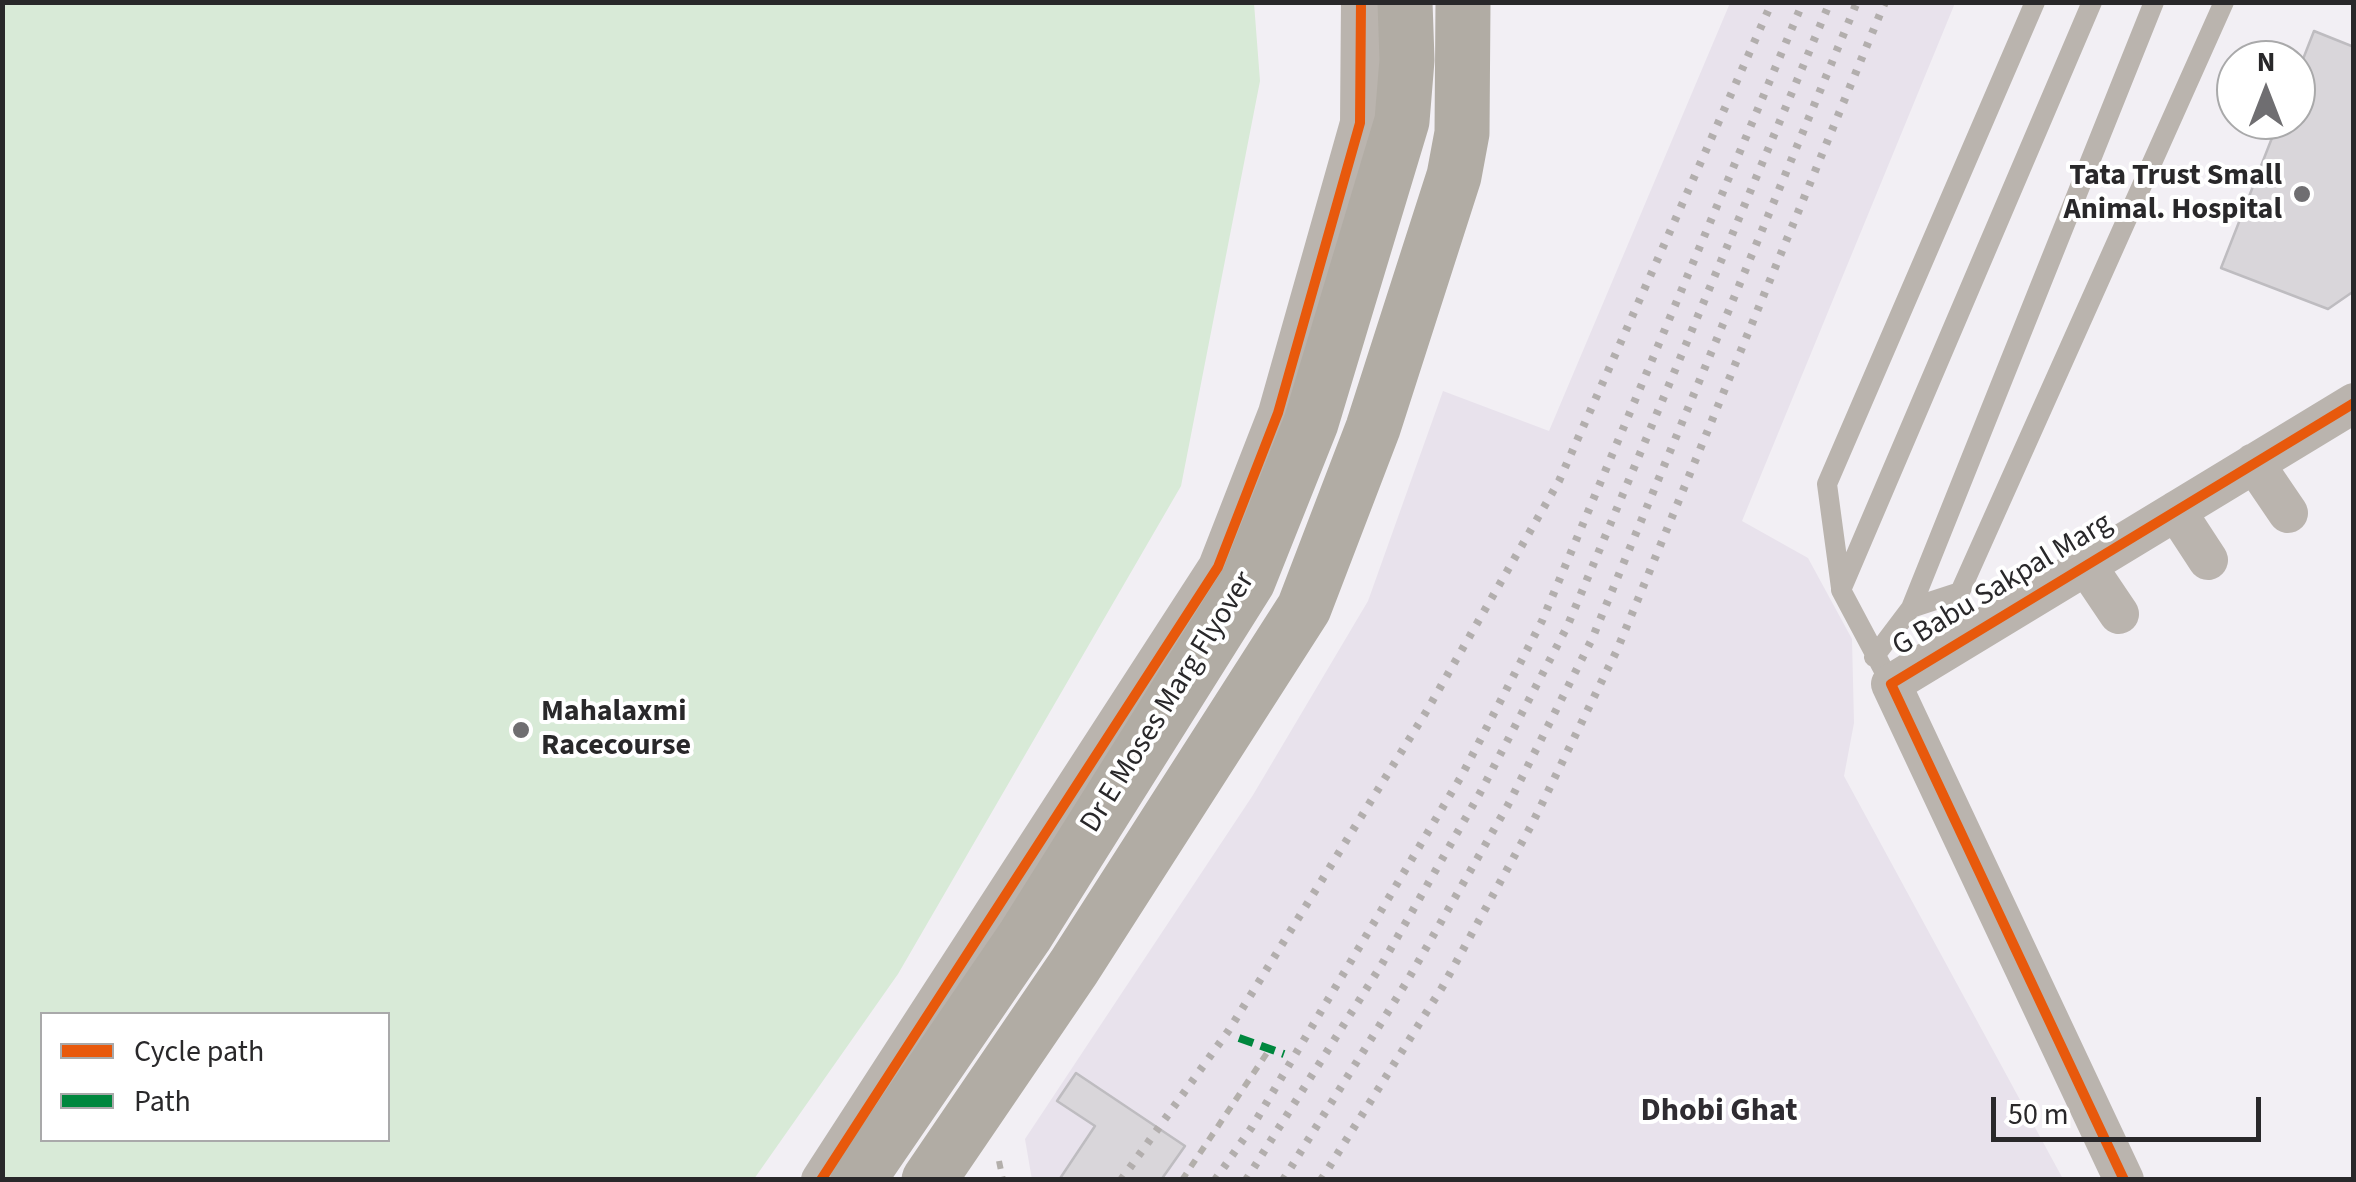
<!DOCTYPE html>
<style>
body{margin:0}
#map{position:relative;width:2356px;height:1182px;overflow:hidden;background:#f2eff4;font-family:"Source Sans 3",sans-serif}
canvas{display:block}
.frame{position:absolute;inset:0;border:5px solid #29282a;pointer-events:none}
.legend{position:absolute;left:40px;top:1012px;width:350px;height:130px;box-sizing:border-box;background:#fff;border:2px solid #a9a9aa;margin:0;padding:12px 18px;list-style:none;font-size:30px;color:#29282a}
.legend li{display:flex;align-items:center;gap:20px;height:50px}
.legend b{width:50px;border:2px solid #a9a9aa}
.north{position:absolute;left:2216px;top:40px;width:100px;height:100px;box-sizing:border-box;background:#fff;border:2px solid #a9a9aa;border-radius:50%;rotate:0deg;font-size:28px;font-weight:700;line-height:40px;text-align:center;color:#29282a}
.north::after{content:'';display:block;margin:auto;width:35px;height:45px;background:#6f6e71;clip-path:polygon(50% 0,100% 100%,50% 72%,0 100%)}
.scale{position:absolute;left:1991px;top:1097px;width:270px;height:45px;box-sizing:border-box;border:5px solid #29282a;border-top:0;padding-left:12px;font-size:30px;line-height:35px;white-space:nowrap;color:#29282a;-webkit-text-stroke:8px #fff;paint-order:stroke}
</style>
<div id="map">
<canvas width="2356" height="1182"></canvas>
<div class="frame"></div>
<ul class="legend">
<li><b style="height:12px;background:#e8590c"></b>Cycle path</li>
<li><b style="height:12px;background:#00873e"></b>Path</li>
</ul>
<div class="north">N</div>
<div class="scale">50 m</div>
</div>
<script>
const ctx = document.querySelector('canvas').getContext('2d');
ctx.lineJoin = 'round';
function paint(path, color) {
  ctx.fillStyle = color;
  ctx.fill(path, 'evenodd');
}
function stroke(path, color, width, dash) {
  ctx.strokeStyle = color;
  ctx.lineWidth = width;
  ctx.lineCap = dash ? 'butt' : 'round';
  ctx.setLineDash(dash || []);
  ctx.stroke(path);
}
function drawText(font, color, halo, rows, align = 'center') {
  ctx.font = font + ' "Source Sans 3",sans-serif';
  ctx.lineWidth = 8;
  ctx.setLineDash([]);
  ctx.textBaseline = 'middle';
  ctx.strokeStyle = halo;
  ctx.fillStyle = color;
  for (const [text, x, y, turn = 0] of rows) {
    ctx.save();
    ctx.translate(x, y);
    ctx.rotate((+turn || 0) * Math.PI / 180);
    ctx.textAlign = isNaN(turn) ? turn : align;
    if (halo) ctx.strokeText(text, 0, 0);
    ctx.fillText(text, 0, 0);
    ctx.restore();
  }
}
paint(new Path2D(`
 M1730,3H1955L1742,521L1808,558L1852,639L1854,723L1844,776L2063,1179L1032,1180L1025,1139L1253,795L1368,601L1443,391L1549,431Z`), '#e8e2ec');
paint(new Path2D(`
 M2,3H1254L1260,81L1181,486L898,974L754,1179H3ZM42,1014H388V1140H42Z`), '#d8ead7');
const building = new Path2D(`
 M2314,31L2354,47V291L2328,309L2221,268L2279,120H2296V77Z
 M1076,1073L1185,1146L1161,1180H1059L1095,1126L1057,1101Z`);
paint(building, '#d9d6da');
stroke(building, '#bebcc0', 2.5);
stroke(new Path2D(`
 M999,1161L1003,1180
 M1182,1180L1269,1050`), '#b3afab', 6, [8, 8]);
stroke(new Path2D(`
 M1841,588L1827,484L2035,2
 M1911,608L1960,592L2224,2
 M1874,657L1911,608L2154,2
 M1891,684L1841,590L2092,2`), '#bab4ae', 20);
stroke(new Path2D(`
 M2254,463L2288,513
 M2176,511L2208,560
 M2086,565L2119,614
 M821,1180L1218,567L1278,413L1360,123L1361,2
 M2124,1180L1891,684L2354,403`), '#bab4ae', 40);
stroke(new Path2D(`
 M858,1180L1025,936L1248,581L1311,423L1402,121L1407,60L1405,2
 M929,1180L1074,967L1304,608L1373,428L1454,176L1462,133L1463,2`), '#b1aca4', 55);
stroke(new Path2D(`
 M1121,1180L1229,1030L1426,712L1559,481L1772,2
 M1215,1180L1252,1127L1462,775L1542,621L1803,2
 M1246,1180L1382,964L1480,793L1567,627L1830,2
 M1283,1180L1406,983L1508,805L1592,639L1857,2
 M1321,1180L1443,986L1532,824L1617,650L1885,2`), '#b2aead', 8, [5, 10]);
stroke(new Path2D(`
 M1239,1038L1284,1054`), '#00873e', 8, [15, 8]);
stroke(new Path2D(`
 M821,1180L1218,567L1278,413L1360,123L1361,2
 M2124,1180L1891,684L2354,403`), '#e8590c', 10);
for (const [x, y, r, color] of [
 [2302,194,10,"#6f6e71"],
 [521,730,10,"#6f6e71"]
]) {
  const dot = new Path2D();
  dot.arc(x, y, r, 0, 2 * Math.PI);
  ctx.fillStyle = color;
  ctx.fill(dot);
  stroke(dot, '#fff', 4);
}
drawText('bold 30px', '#29282a', '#fff', [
 ["Tata Trust Small",2282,177],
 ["Animal. Hospital",2282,211],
 ["Mahalaxmi",541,713,"left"],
 ["Racecourse",541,747,"left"]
], 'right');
drawText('30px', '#29282a', '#fff', [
 ["G Babu Sakpal Marg",2003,586,-31],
 ["Dr E Moses Marg Flyover",1169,703,-58]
]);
drawText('bold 32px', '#2f2c31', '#fff', [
 ["Dhobi Ghat",1719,1113]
]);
</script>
